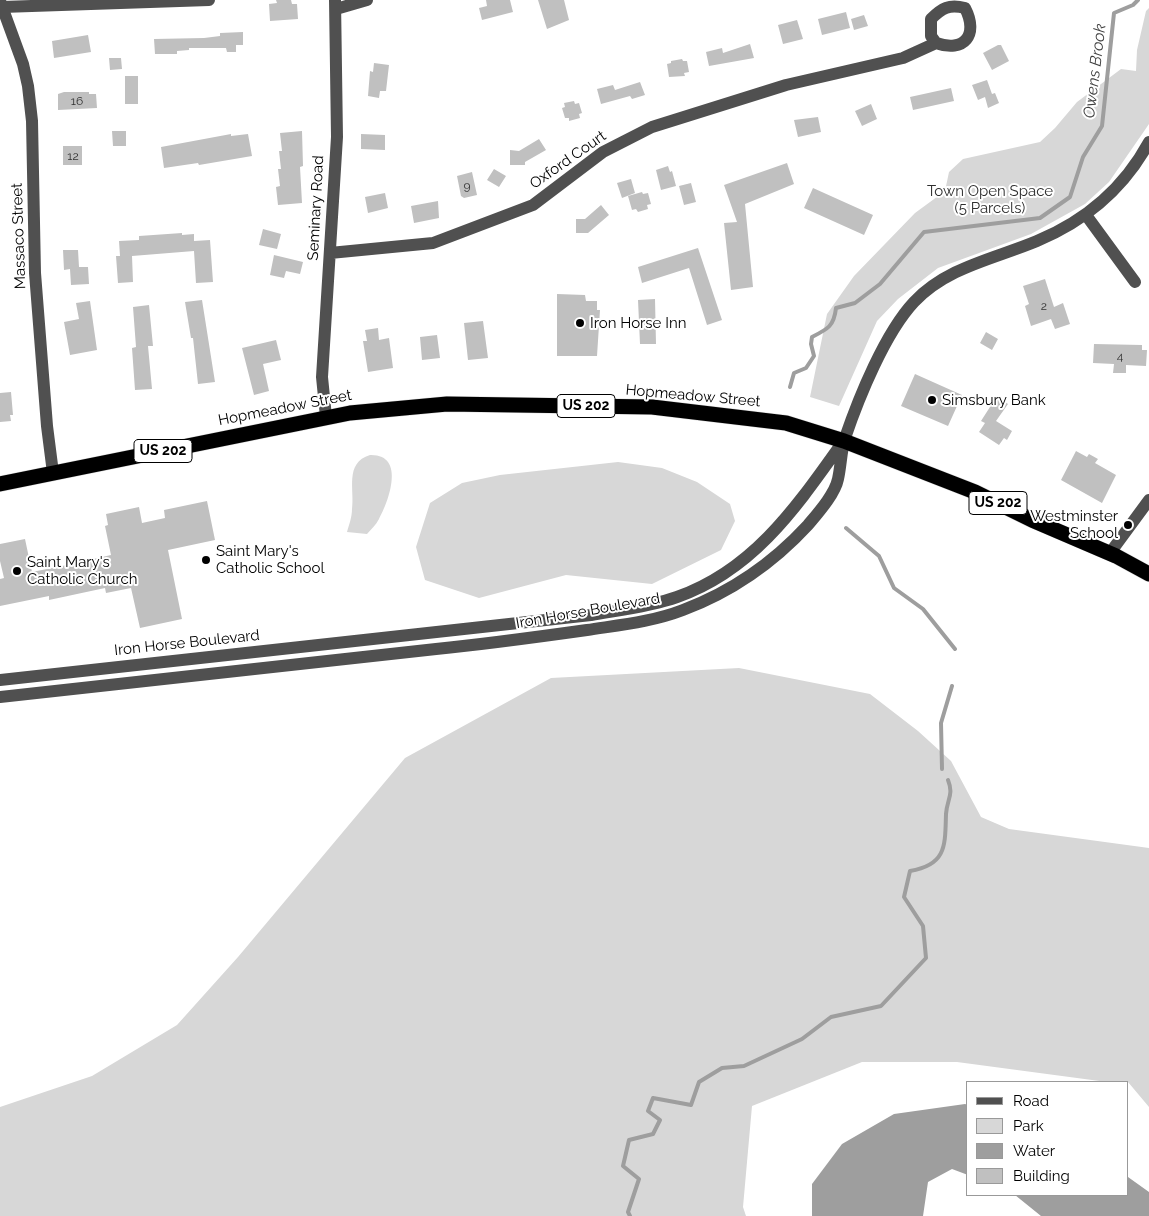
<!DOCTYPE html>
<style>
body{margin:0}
#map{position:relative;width:1149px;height:1216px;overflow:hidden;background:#fff;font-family:Raleway,sans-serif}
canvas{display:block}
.legend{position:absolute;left:966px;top:1081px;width:162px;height:115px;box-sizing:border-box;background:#fff;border:1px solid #999;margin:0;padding:6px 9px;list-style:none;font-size:15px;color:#000}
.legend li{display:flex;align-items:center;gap:10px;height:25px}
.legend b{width:25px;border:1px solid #999}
</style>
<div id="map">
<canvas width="1149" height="1216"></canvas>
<ul class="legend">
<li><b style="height:6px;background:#505050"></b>Road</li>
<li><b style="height:14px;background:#d7d7d7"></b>Park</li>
<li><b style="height:14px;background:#9e9e9e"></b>Water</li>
<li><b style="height:14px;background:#c0c0c0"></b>Building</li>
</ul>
</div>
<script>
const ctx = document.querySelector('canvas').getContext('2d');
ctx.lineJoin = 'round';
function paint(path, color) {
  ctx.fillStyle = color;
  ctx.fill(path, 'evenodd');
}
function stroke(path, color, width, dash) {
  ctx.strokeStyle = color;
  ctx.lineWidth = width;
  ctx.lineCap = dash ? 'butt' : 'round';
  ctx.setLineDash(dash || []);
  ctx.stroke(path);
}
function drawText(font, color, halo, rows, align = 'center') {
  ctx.font = font + ' Raleway,sans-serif';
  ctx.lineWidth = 4;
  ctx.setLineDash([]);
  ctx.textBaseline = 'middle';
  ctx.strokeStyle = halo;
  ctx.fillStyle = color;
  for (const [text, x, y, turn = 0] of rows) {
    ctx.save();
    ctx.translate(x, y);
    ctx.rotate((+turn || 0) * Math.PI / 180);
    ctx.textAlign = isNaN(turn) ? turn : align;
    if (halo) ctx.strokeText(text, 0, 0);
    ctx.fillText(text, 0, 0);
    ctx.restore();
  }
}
paint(new Path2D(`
 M1149,8V124L1109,182L1085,204L1031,234L938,268L898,299L877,321L839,406L810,397L827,314L854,276L915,213L945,191L949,172L963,159L1040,142L1055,128L1077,102L1121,69L1136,71L1137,50L1146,11Z
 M370,455C406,454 389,501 379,519C376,525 371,529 367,534L347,532C349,525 352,517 352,509C355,490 344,463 370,455Z
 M618,462L662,468L697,482L730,504L735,521L721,550L652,584L566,575L479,598L425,580L416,547L430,503L462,483L500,475Z
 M739,668L870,694L918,731L951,761L981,817L1009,829L1149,848V1107L1128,1082H1107L957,1062H862L752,1106L743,1207L746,1216H0V1107L92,1076L177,1025L238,957L405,758L551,678Z`), '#d7d7d7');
paint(new Path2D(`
 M965,1104L968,1105V1175L952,1169L928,1182L923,1216H812V1184L842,1144L894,1114Z
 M1128,1177L1149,1192V1216H1041L1015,1195H1128Z`), '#9e9e9e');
stroke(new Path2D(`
 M790,387L794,373L806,368L814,356L811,344L812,337C828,329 834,326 836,308L855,303L880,284L924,232L1040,218L1070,197L1083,157L1102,126L1114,13L1133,5L1138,0
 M846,528L879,556L894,588L923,609L955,649
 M942,769L941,723L952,686
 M630,1216L628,1212L639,1179L623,1166L629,1140L653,1134L660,1120L648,1111L653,1098L691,1105L699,1082L722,1068L744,1066L802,1039L831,1017L881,1006L926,958L923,926L904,897L910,871C947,865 945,845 946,814C947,799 954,795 948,780`), '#9e9e9e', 4);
paint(new Path2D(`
 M276,0H291L292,4H297L298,19L270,21L269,4L277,3Z
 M486,0H510L513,12L482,20L479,8L487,6Z
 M538,0H564L569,20L547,29Z
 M846,12L850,28L822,35L818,19Z
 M864,15L868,26L854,30L851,19Z
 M797,20L803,39L783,44L778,25Z
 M243,32V45H236V52H227L226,48H189V50L177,51V54H155L154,39L204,38L220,36V33Z
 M88,35L91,52L54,58L52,41Z
 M750,44L754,58L709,66L706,52L722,48L723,53Z
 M998,45H1001L1009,61L992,70L983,53Z
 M109,58H121L122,69L110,70Z
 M682,59L683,61H687L689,72L684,73L685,76L669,77L667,64L671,63V61Z
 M374,63L389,65L386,91H380L379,98L368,96L370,71L373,72Z
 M125,76H138V104H125Z
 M987,80L992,94L995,93L999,103L988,108L985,97L978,100L972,85Z
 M640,82L645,95L632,99L630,96L601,104L597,89L613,85L615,90Z
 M951,88L954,101L913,110L910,97Z
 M64,92H89V94H96L97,108L58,110V94Z
 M574,101L575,104L579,103L582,113L579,114L580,118L569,121V118H565L562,108L565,107L564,103Z
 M871,104L877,119L862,126L855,111Z
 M818,117L821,132L798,137L794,120Z
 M112,131H126V146H113Z
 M302,131L303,166L300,167L302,203L278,205L276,187L280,186L278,169H281L279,151H282L280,133Z
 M231,134V136L248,134L252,156L199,165L198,163L164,168L161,147Z
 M361,134L385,135V150L361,149Z
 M539,139L546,150L525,162V165H510V150L519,151Z
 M63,146H82V165H63Z
 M787,163L794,184L745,204L753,287L731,290L724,223L737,222L724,185Z
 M668,166L670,172L672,171L676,186L661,190L656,170Z
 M494,169L506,176L499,187L487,180Z
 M472,172L477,195L464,198L461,196L457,176Z
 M631,179L635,193L622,198L617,183Z
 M691,183L696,202L684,205L679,186Z
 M813,188L873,215L864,235L804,208Z
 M642,192L643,194L648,193L651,204L647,205L648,209L638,212L636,209L632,210L628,196Z
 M385,193L388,208L368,213L365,197Z
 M438,201L439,218L414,223L411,206Z
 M601,205L609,215L588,233H576V219H585Z
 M263,229L281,234L277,249L259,245Z
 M182,233V235L194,234V241L210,240L213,282L196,283L194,251L132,256L133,282L118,283L116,256H120L119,241L139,240V236Z
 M698,248L722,320L707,325L689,268L642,283L638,267Z
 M63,250H78L79,267H88L89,284L71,285L70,269L64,270Z
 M274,255L303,262L300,274L286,271L284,278L270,275Z
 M1045,279L1054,307L1063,303L1070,324L1055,329L1051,319L1031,326L1025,306L1029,304L1023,286Z
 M557,294L585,295L586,301H597V310H600L597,356H557Z
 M655,299L656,344H640L638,300Z
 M202,300L215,382L198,384L193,338H191L185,302Z
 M90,301L97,350L70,355L64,322L79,319L76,303Z
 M149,305L153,346H148L152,389L135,390L132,348L136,347L133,307Z
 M483,321L488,358L468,360L464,323Z
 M378,328L379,340L389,338L393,368L368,372L363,341H367L365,330Z
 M986,332L998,339L992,350L980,343Z
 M437,335L440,358L422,360L420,337Z
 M276,340L281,360L263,364L269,391L254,395L242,348Z
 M1094,344L1142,345V350H1147L1146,366L1126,365V373H1113L1114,364L1093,363Z
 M915,374L962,395L948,426L901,406Z
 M11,392L13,415H10L11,421L0,422V393Z
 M997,396L1008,404L996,421L1012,431L1007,440L1004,438L999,445L979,432L985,423L981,421Z
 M1076,451L1087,457L1089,454L1098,459L1095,463L1116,475L1102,503L1061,480Z
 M207,501L215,540L168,550L182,619L140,628L131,588L106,593L105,588L49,600V596L0,606V579L4,578L0,561V544L25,539L32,572L67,565L111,555L105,526L108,525L106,514L139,507L142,523L165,518L164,510Z`), '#c0c0c0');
const highway = new Path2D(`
 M0,484L350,413L447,404L652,407L786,423L844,441L975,492L1032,520L1116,556L1149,574`);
stroke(highway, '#dbdbdb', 16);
stroke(new Path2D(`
 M0,1L23,64L28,86L32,121L35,273L47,426L53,473
 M2,7L209,0
 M336,9L367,0
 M1086,215L1135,282
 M330,253L433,243L533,205L603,152L652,127L786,85L903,58L936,43C964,53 979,35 965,8C949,4 942,8 931,19V36L936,43
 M326,417L322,377L337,137L335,0
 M1110,553L1149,500
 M0,680L591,615C619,610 649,607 677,597C754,570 797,506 842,443
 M0,697C145,681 290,665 436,649C486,644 537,637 587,630C619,625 652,622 683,610C731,592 773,563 808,525C818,513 835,494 838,479C841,466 841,451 845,438C859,397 885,333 914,302C947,267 994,259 1037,241C1085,221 1124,188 1149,142`), '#505050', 12);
stroke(highway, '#000', 15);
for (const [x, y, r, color] of [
 [580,323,5,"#000"],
 [932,400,5,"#000"],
 [1128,525,5,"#000"],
 [206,560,5,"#000"],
 [17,571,5,"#000"]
]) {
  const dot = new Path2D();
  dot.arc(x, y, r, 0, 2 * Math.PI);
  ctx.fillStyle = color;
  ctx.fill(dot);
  stroke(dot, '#fff', 2);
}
drawText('12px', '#303030', null, [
 ["16",77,101],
 ["12",73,156],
 ["9",467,186],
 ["2",1044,306],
 ["4",1120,356]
]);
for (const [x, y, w] of [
 [586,406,58],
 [163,451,58],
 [998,503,58]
]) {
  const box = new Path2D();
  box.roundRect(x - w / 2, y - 11.5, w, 23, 4);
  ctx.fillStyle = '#fff';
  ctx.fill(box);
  stroke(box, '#000', 1);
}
drawText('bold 14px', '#000', null, [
 ["US 202",586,406],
 ["US 202",163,451],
 ["US 202",998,503]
]);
drawText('15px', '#000', '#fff', [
 ["Oxford Court",568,160,-35],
 ["Seminary Road",316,208,-87],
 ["Massaco Street",19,236,-92],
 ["Hopmeadow Street",693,396,5],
 ["Hopmeadow Street",285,408,-11],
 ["Iron Horse Boulevard",588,611,-10],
 ["Iron Horse Boulevard",187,643,-6]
]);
drawText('15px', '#2e2e2e', '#fff', [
 ["Town Open Space",990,191],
 ["(5 Parcels)",990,208]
]);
drawText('15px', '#000', '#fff', [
 ["Iron Horse Inn",590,323],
 ["Simsbury Bank",942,400],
 ["Westminster",1118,516,"right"],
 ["School",1118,533,"right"],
 ["Saint Mary's",216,551],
 ["Catholic School",216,568],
 ["Saint Mary's",27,562],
 ["Catholic Church",27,579]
], 'left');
drawText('italic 16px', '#3f3f3f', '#fff', [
 ["Owens Brook",1095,71,-83]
]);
</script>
